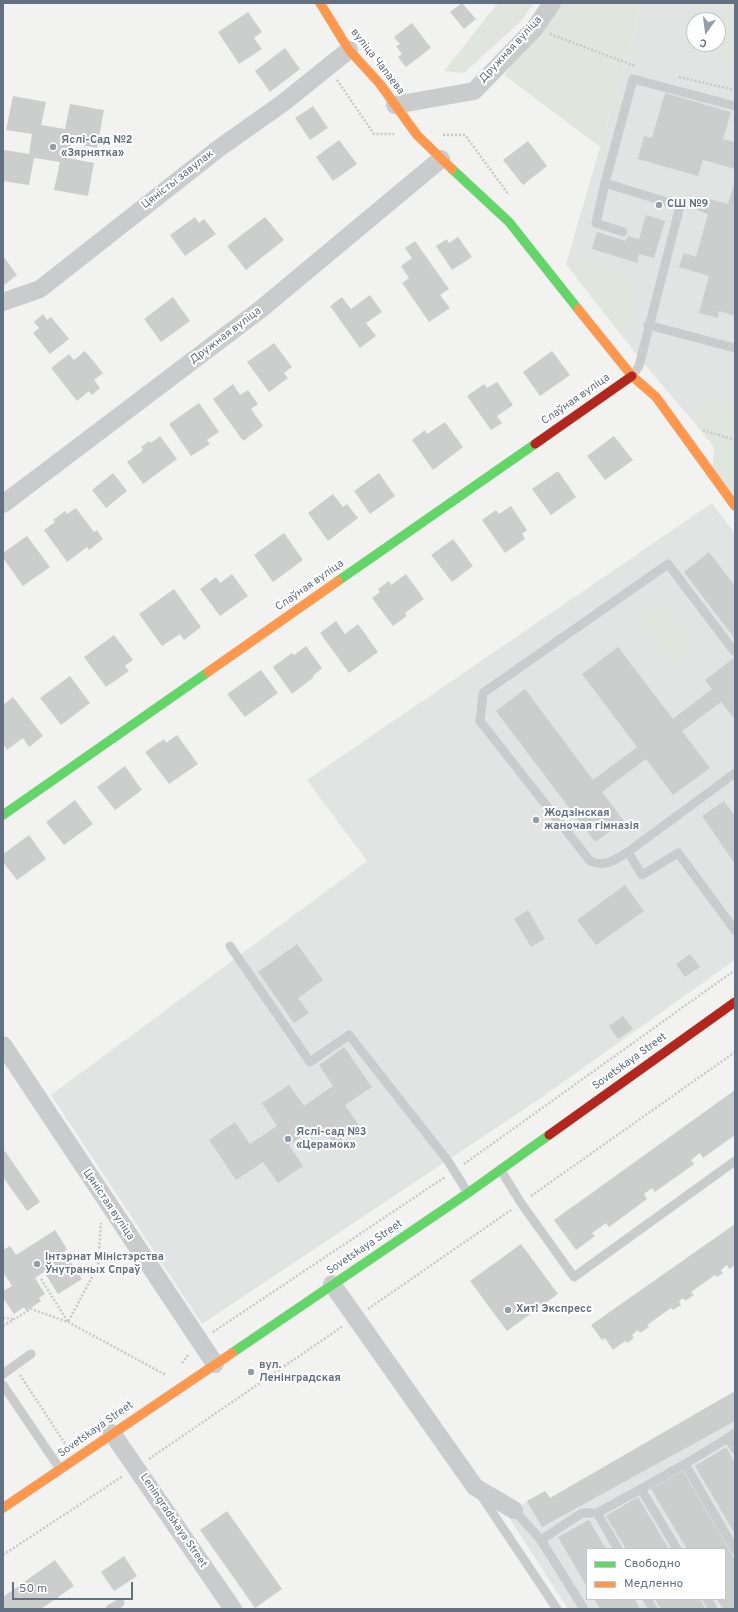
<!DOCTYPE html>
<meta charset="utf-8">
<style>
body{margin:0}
#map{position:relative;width:738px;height:1612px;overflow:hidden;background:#f2f3f0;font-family:Overpass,sans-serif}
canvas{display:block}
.frame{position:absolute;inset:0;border:4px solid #627081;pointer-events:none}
.legend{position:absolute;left:586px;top:1548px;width:140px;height:52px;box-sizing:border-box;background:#fff;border:1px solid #c0c6cd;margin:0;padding:5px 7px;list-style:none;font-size:12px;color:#627081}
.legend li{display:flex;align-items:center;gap:8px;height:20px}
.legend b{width:20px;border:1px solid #c0c6cd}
.north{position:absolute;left:686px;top:12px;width:40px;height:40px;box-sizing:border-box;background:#fff;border:1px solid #c0c6cd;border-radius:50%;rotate:194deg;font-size:11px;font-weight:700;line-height:16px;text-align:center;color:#627081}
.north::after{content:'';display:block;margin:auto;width:14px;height:18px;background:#949ea8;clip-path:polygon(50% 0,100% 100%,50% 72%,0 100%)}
.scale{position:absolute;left:12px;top:1582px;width:121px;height:18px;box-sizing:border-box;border:2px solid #627081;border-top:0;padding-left:5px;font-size:12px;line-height:14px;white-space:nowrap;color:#627081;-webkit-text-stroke:3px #fff;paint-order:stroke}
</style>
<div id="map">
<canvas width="738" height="1612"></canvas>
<div class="frame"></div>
<ul class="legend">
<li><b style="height:5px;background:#63d668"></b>Свободно</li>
<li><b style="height:5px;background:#ff974d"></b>Медленно</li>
</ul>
<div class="north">С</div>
<div class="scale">50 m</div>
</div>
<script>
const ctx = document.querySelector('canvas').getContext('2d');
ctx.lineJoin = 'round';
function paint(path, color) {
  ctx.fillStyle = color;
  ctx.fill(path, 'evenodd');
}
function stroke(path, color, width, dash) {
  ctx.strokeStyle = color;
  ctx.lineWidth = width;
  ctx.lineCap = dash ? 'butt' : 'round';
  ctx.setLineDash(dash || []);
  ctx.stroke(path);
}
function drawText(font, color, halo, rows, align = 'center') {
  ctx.font = font + ' Overpass,sans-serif';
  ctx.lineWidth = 4;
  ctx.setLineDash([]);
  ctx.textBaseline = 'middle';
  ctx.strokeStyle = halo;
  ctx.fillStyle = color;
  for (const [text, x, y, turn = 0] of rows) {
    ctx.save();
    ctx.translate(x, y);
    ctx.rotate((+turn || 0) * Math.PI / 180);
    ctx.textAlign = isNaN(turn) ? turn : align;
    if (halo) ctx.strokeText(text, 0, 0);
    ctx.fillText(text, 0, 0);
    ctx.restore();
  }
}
paint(new Path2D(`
 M642,3H735V430L693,421L640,359L566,264ZM694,20H718V44H694Z
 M712,503L735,534V960L538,1100L202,1324L51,1095L367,861L307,780Z
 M735,1393V1609H568L508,1516L527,1501L545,1491L550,1498ZM587,1549H725V1599H587Z`), '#e2e4e3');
paint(new Path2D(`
 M498,3H534L521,21L464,73L444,71Z
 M556,3H642L600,147L504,75Z
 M693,3H735V61L682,46ZM694,20H718V44H694Z
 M580,259L613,270L632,282C636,302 632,321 625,340L566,264Z
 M711,399L735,406V498L713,467L714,447L693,421L700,407Z
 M662,603L695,649L672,665L639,619Z`), '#e0e5de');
paint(new Path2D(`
 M462,3L476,19L464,29L450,12Z
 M248,12L262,32L254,38L262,49L239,64L218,32Z
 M412,23L431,48L406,67L398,57L402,54L396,46L400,44L394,37Z
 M285,48L300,69L270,92L255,71Z
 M665,93L731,112L723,139L735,142V169L703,160L698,176L638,159L644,136L652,138Z
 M13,96L46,102L41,125L65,129L70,104L104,110L97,148L71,143L68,158L94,163L88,196L54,190L60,162L34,158L29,185L3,181L4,150L29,154L32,134L6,130Z
 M313,106L328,128L310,140L295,118Z
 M339,140L357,164L333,181L316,157Z
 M528,141L547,166L523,185L503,160Z
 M735,180V316L719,311L718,318L699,313L709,276L679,267L684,253L696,257L708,214L694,209L698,196L728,204Z
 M646,215L665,221L654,258L639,254L637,263L592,249L597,232L626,241L628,236L639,239Z
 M195,217L199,223L204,219L216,234L185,256L170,235Z
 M265,217L284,240L246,270L227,246Z
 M458,237L472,257L452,270L436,246L447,239L449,243Z
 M415,241L449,289L440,295L450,308L429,322L402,283L409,278L401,266L412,258L405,248Z
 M3,256L17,275L3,286Z
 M370,295L382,312L366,323L376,336L360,348L330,306L342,297L351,309Z
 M173,297L190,321L161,342L144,319Z
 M43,314L47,320L51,317L69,339L50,354L33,333L39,328L34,322Z
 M274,343L292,367L284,373L288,378L269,392L247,362Z
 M85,351L103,373L94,380L100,388L92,395L89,391L77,401L51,368L69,354L74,360Z
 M552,351L570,375L540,396L523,372Z
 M497,382L513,405L497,416L502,423L491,430L467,396L484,384L487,388Z
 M233,384L240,395L248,390L258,404L251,409L263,426L243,441L213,399Z
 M199,403L219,432L207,440L210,444L191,456L169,424Z
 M445,422L463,447L433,470L412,440L425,430L427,434Z
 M160,436L177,459L143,484L127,462L143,450L141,447L149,441L151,443Z
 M614,436L633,460L605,480L587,456Z
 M558,471L576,497L551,515L532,489Z
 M113,473L127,491L106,508L92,490Z
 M379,473L395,496L370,514L354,491Z
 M333,494L343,507L347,504L358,518L328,541L308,513Z
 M511,506L527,530L522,534L525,539L505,553L482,520L496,510L499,514Z
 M76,508L94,532L97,530L103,539L89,550L87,547L67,562L44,530L55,522L53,520L65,511L67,514Z
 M284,533L303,560L273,582L254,555Z
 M27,536L50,567L23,586L3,558V553Z
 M453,539L473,566L452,582L431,555Z
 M709,552L735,586V639L684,572Z
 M232,574L248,596L220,616L200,589L216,577L220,583Z
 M406,574L424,599L405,613L407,616L393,626L372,598L380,592L378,589L389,581L391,585Z
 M174,589L201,627L184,640L180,634L162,646L139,614Z
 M336,621L345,634L358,624L378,652L349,673L320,633Z
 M114,635L133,660L125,666L129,671L106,687L84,657Z
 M306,646L322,668L313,676L314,677L292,694L273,667L292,653L294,655Z
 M618,647L673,719L712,689L705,680L735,657V715L733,717L721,702L682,731L710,768L673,795L646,759L602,792L624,821L595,842L496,711L525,689L593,780L637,747L582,674Z
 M261,670L278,693L245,717L227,694Z
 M70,676L90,703L61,725L40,698Z
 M13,697L43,736L29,747L23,738L7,750L3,744V705Z
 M177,735L198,764L169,784L145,752L164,739L166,743Z
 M125,766L142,790L115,810L97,787Z
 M75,800L93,824L64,845L46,822Z
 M724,801L735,816V864L702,816Z
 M29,835L46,859L17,880L3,862V854Z
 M625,885L644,911L596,945L577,920Z
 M528,910L545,939L531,947L514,919Z
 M297,944L323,980L298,998L309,1013L294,1023L258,972Z
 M690,954L700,967L685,977L676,964Z
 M623,1016L633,1029L618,1039L609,1026Z
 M344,1047L372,1087L345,1105L360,1127L335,1145L320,1124L289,1145L303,1166L278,1183L263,1162L236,1180L209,1140L235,1122L250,1144L277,1126L262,1103L289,1085L304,1106L333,1086L319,1065Z
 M735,1090V1135L703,1158L700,1153L691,1160L694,1164L655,1192L652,1188L644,1194L647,1199L609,1227L606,1223L592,1233L595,1236L576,1250L554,1220Z
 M5,1151L40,1202L27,1211L3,1177V1152Z
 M735,1224V1265L729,1269L727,1265L721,1270L723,1273L717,1277L715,1275L691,1292L694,1295L685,1301L683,1298L679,1301L681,1305L673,1310L671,1308L647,1325L649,1327L640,1333L638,1330L632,1335L634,1338L627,1343L625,1341L613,1350L605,1338L602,1340L591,1325Z
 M55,1230L67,1249L64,1252L82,1279L58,1294L44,1272L35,1278L45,1294L39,1298L41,1301L26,1311L24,1307L14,1314L3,1298V1291L12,1286L3,1272V1250L10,1246L16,1255Z
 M521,1244L558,1294L507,1331L470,1281Z
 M735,1391V1421L542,1527L527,1501L545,1491L550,1498Z
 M726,1447L735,1463V1534L695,1466Z
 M683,1471L735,1560V1609H723L717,1599H725V1549H687L651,1489Z
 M638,1497L669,1549H626L606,1516Z
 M227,1511L282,1589L255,1608L200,1530Z
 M589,1520L606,1549H587V1587L558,1537Z
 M124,1556L137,1576L114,1591L101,1572Z
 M55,1560L74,1586L41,1609H3V1597Z
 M594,1599H635L640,1609H600Z
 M655,1599H700L706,1609H661Z`), '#cccece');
const fast = new Path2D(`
 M452,169L509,222L578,309
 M338,581L535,444
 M3,815L208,672
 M232,1353L468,1193L549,1135`);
const slow = new Path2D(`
 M320,3L349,50L380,84L417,135L452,169
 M578,309L632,376L656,397L735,506
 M208,672L338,581
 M3,1508L232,1353`);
const jam = new Path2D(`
 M535,444L632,376
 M549,1135L735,1002`);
stroke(fast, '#cfd0d0', 10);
stroke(slow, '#cfd0d0', 10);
stroke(jam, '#cfd0d0', 10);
stroke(new Path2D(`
 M550,34L635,66
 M679,77L735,90
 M337,80L374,134H394
 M443,135H465L509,195
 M703,430L735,440
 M464,1164L735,970
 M531,1196L735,1052
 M41,1279L68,1322L98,1266L101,1223
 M368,1309L511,1210
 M3,1318L14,1319
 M3,1326L31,1309L68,1322L166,1375
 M213,1332L445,1177
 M182,1363L189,1354
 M20,1375L66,1445
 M149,1459L343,1326
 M3,1555L123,1476`), '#c8c8c9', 2.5, [2, 2]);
stroke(new Path2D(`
 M605,183L596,223L623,232
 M648,325L735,348
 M632,376L639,366L680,206L605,183L633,79L735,106
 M734,651L668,564L483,693L480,721L590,861C606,868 614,860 628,852L642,875L678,853L735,930
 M628,852L735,773
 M230,946L310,1062L349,1035L448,1161L468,1193
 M500,1169L521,1203L574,1277L735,1161
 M3,1374L31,1354
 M3,1385L60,1469
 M735,1433L728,1438L735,1449
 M728,1438L685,1464L735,1550
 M480,1494L557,1609
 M514,1510L541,1540
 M618,1549L597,1513L641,1489
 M677,1549L641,1489L685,1464
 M647,1599L653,1609
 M707,1599L713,1609
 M110,1609L120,1603
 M584,1609L541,1540L582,1513H597`), '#cacbcc', 9);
stroke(new Path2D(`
 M395,105L474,91L535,28L552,3
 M3,302L40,289L218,149L283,103L349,50
 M3,504L261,309L441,159
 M3,1045L215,1364
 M332,1284L475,1487L514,1510
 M112,1433L233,1609`), '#cacbcc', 18);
stroke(fast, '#63d668', 9);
stroke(slow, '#ff974d', 9);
stroke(jam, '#b3261e', 9);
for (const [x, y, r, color] of [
 [53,147,4,"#949ea8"],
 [659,205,4,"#949ea8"],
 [536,820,4,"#949ea8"],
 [288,1139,4,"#949ea8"],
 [37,1264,4,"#949ea8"],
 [508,1310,4,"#949ea8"],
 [251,1372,4,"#949ea8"]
]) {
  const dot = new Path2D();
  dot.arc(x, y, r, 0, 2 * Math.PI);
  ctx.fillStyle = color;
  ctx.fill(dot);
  stroke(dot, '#fff', 1.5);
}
drawText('11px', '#627081', '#fff', [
 ["Дружная вуліца",511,50,-47],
 ["вуліца Чапаева",377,62,52],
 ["Цяністы завулак",178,180,-38],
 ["Дружная вуліца",226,336,-37],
 ["Слаўная вуліца",576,400,-35],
 ["Слаўная вуліца",310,586,-35],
 ["Sovetskaya Street",630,1062,-36],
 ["Цяністая вуліца",108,1205,56],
 ["Sovetskaya Street",365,1248,-34],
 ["Sovetskaya Street",96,1430,-35],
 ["Leningradskaya Street",173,1521,56]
]);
drawText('bold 11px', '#627081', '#fff', [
 ["Яслі-Сад №2",61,141],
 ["«Зярнятка»",61,154],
 ["СШ №9",667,205],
 ["Жодзінская",544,814],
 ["жаночая гімназія",544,827],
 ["Яслі-сад №3",296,1133],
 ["«Церамок»",296,1146],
 ["Інтэрнат Міністэрства",45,1258],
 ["Ўнутраных Спраў",45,1271],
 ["Хит! Экспресс",516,1310],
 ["вул.",259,1366],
 ["Ленінградская",259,1379]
], 'left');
</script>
